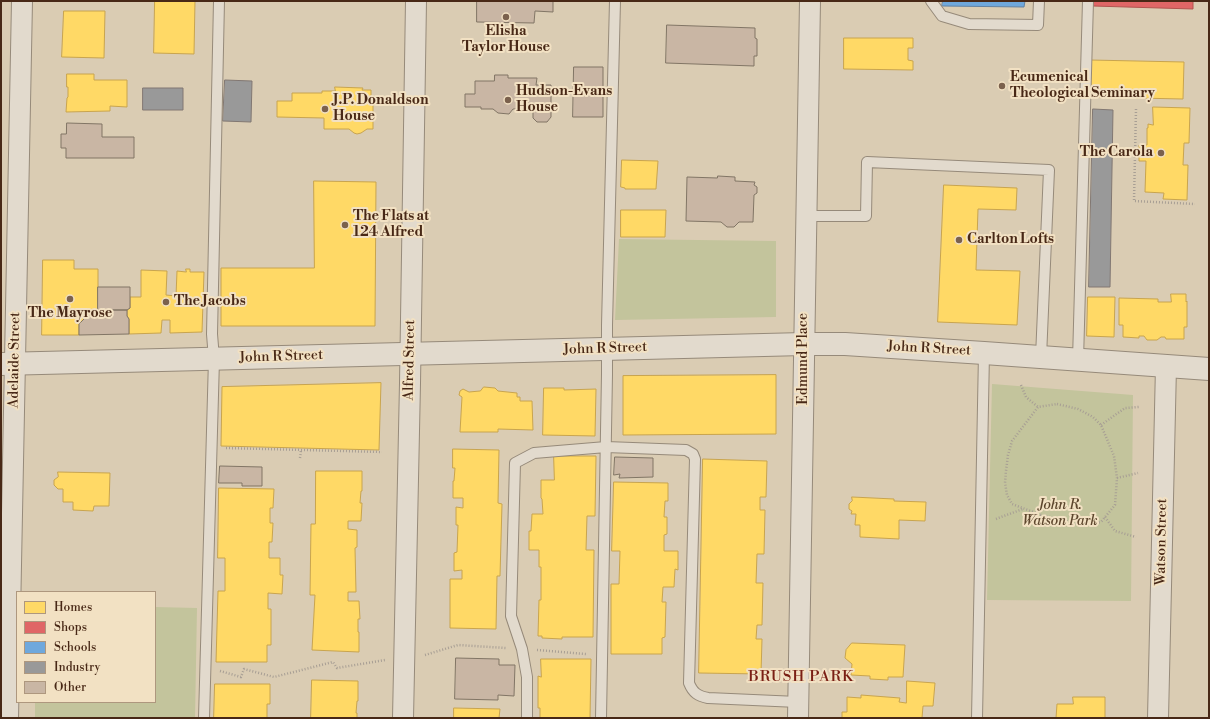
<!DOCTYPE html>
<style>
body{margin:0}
#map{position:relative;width:1210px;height:719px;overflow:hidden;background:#daccb3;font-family:"Libre Bodoni",serif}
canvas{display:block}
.frame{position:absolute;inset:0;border:2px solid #482816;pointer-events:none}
.legend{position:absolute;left:16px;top:591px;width:140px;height:112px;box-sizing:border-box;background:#f2e1c3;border:1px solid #ae977e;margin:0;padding:5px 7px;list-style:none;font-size:12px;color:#482816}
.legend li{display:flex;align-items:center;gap:8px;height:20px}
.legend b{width:20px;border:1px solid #ae977e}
</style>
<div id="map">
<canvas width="1210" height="719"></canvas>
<div class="frame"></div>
<ul class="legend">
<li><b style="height:11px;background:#ffd966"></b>Homes</li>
<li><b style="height:11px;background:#e06666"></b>Shops</li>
<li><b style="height:11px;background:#6fa8dc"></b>Schools</li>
<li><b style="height:11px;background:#999"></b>Industry</li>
<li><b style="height:11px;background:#c9b6a4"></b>Other</li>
</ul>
</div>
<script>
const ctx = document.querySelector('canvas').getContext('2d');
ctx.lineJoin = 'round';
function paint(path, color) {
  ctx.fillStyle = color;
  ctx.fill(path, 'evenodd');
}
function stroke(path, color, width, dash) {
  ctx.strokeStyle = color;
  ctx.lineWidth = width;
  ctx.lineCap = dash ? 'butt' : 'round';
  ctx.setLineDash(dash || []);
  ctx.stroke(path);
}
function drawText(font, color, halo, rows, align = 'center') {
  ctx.font = font + ' "Libre Bodoni",serif';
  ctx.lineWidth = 4;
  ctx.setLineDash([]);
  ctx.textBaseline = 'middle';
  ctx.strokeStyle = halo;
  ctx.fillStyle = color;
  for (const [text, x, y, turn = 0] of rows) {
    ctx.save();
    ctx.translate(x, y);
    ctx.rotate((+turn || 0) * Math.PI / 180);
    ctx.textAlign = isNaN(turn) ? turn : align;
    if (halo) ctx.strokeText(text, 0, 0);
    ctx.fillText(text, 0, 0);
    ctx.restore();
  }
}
paint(new Path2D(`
 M619,239L776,241V317L615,320Z
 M992,384L1133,395L1131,601L987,600Z
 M155,607L197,608L195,718H35V702H155Z`), '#c3c49c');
const homes = new Path2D(`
 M155,1H195L194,54L154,53Z
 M64,11H105L104,58L62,57Z
 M844,38H913V48H908V60L913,61V70L844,69Z
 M1090,60L1184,62L1183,99L1089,97Z
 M67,74H94V80H127V107L110,106V111L66,112L67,98L68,97V87H67Z
 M335,87L363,88L362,90H371V100H373V129H367L361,133L357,134L354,133L349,129H324V118L277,117V101H292V93H322V91H335Z
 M1153,107L1190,108L1189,143H1184L1183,165H1188L1187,200L1163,199L1164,193L1145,192L1146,161H1139V145H1147V128H1148V124L1153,125Z
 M622,160L658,161L656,189H625V188L621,187Z
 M314,181L376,182L375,326H221V268H314Z
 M944,185L1017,188L1016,210L978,209L976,270L1020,271L1017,325L938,322Z
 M621,210H666L665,237H621Z
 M43,260H74V269H98V315H84V319L79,324V335H42Z
 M186,269H190V272H204L202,332L170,333V320H162L161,333L129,334V319L127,316V310L130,308V297H141V270L167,271L166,295L176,296L177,271L186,272Z
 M1171,294H1186V302L1187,301V327H1184V339H1166L1165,337H1161L1157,340H1147L1144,336H1139V338L1123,337V325H1119V298L1158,299V302H1171Z
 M1088,297H1115L1114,337L1087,336Z
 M776,375V434L623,435V376Z
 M381,383L379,450L221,446L222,387Z
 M484,387L495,388L498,391L517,393V397H520V401H532L533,430L498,429V432H460L462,397L459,395L460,391L463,389L469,392L480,391Z
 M544,388H564V390L596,389L595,436L543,435Z
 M453,449L499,450L498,503L502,504L500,576H497L496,629L450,628V579H462V570L454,571V553L457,552L458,525H456V507L463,508V498H453V481H454L455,468H453Z
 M554,456H596L595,516H587L586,550H594L593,637H562V639L542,638V636H538L539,600H541V567H539V550H529V531H531L532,514H543L542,499L541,498V480H554Z
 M703,459L767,461L766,497H760V510H765L764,554H757L756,583H763L762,625H757L756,639H762L761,674L699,673Z
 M316,471H362V491H361L360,503H362L361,521H348V529L357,530V547L355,548L356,592H348V601H359L360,619H358V632H359V652L312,650L315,595H310L311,524H315Z
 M58,472L110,473L109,506H94L93,511L73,510V502H63V489H58L54,485V480L58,477Z
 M614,482L668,483V501H665L664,517H667V534L664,535V551H678V570L675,569L674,587H663L662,602H666L665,637L662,638V654H611V584H619L620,551H612Z
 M219,488L274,489L273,508H270V523H273L272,542H269V558H280V575H283L282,594L268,593V609H271V645H267V662H216L218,591H225V558H218Z
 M852,497L894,499V501L926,502L925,521L899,520V539L860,537V525H855L856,514H851L852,511L849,509V504L852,501Z
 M852,643L905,645L903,677H888V680L870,679V676L851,675L852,664L845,658L846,650Z
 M541,659H591L590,718H540V708H538V676L541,677Z
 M312,680L358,681V701H357L356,713H357V718H311Z
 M907,681L935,683L933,706H923L922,718H842V712H847V697L861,698V695L900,698L899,702L906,703Z
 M215,684H270V704H267V718H214Z
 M1073,697H1105V718H1056L1057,704H1073Z
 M454,708L500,709L499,718H454Z`);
paint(homes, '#ffd966');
stroke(homes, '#c8a44e', 1);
const shops = new Path2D(`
 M1093,1H1193V9L1093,6Z`);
paint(shops, '#e06666');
stroke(shops, '#b2534e', 1);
const schools = new Path2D(`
 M943,1H1025L1024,7L942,6Z`);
paint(schools, '#6fa8dc');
stroke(schools, '#6382a1', 1);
const industry = new Path2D(`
 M225,80L252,81L251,122L223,121Z
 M143,88H183V110H143Z
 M1093,109L1113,110L1110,287H1089Z`);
paint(industry, '#999');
stroke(industry, '#817772', 1);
const building = new Path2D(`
 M477,1H553V12L535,11L534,23L477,22Z
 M667,25L755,28V38L757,39V56H754V66L666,63Z
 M574,67H603V117H573Z
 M495,75H508V78H537L536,85H551V117L547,122H537L533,118V109H513L509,114L498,113L493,109H481V107H465V94H475V81H494Z
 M67,123L102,124V137H134V158H66V148H61V134H66Z
 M718,176L735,177V181L755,182L754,185L757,187V193L754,195L753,222H739L734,227H727L721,222L686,221L687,177L717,178Z
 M98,287H130V308L127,310H98Z
 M98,310H127V316L129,319V334L79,335V324L84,319V315H98Z
 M615,457L653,458V477L619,478L620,474L614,475Z
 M220,466L262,467V486H242V483H219Z
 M456,658L499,659V665H515L514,696L498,695V700L455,699Z`);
paint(building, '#c9b6a4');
stroke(building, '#817565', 1);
const service = new Path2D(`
 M931,1L942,16L969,24L1038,25L1039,1
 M806,216H866L867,162L1049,170L1041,357
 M1078,360L1088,1
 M204,718L214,359L212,334L219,1
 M527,718V677L522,649L511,616L515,463L534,453L606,447L686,450L693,454L695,459L689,683C693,693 698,696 708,698L798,702
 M601,718L607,374V325L615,1
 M977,718L984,353`);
const minor = new Path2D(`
 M8,718L22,1
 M403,718L410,383L416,1
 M798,718C802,479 806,240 810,1
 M1158,718L1166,366`);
const tertiary = new Path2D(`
 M1,364L804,344H845L984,353L1209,369`);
stroke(service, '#968a7a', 12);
stroke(minor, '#968a7a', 22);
stroke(tertiary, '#968a7a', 24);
stroke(new Path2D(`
 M1136,109L1134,201L1195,204
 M1021,385L1026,397L1038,407
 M1057,404L1078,409L1093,417L1101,425L1114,456L1117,478L1115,505L1101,522L1084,525L1041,515L1012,504L1007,495L1005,483L1006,471L1008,455L1012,441L1038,407Z
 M1101,425L1125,408L1139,407
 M226,448L382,452
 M300,458L301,450
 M1117,478L1138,473
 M1105,517L1115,531L1136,537
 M996,519L1001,517L1023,509
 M537,650L586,654
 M425,655L458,645L506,648
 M220,671L241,677L244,669L274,677L333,662L337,668L385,660`), '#a79e94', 2.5, [1, 2]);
stroke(service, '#e2dacd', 10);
stroke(minor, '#e2dacd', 20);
stroke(tertiary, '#e2dacd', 22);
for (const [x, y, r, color] of [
 [506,17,4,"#7b614d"],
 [1002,86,4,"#7b614d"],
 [508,100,4,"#7b614d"],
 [325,109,4,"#7b614d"],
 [1161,153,4,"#7b614d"],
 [345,225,4,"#7b614d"],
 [959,240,4,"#7b614d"],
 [70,299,4,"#7b614d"],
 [166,302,4,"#7b614d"]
]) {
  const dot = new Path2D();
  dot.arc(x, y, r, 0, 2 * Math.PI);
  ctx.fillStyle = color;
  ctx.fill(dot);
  stroke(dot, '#f2e1c3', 1.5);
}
drawText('bold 14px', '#482816', '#f2e1c3', [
 ["Elisha",506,32,"center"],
 ["Taylor House",506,48,"center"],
 ["Ecumenical",1010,78],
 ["Theological Seminary",1010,94],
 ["Hudson-Evans",516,92],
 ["House",516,108],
 ["J.P. Donaldson",333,101],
 ["House",333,117],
 ["The Carola",1153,153,"right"],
 ["The Flats at",353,217],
 ["124 Alfred",353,233],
 ["Carlton Lofts",967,240],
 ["The Jacobs",174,302],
 ["The Mayrose",70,314,"center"]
], 'left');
drawText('14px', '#482816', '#f2e1c3', [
 ["John R Street",605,349,-2],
 ["John R Street",929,349,3],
 ["John R Street",281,357,-2],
 ["Edmund Place",804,359,-90],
 ["Adelaide Street",15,360,-89],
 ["Alfred Street",410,360,-89],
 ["Watson Street",1162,542,-89]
]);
drawText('italic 14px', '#5d462d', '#f2e1c3', [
 ["John R.",1060,506],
 ["Watson Park",1060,522]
]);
ctx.letterSpacing = '1px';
drawText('15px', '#7a1f14', '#f2e1c3', [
 ["BRUSH PARK",801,677]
]);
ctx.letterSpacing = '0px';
</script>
